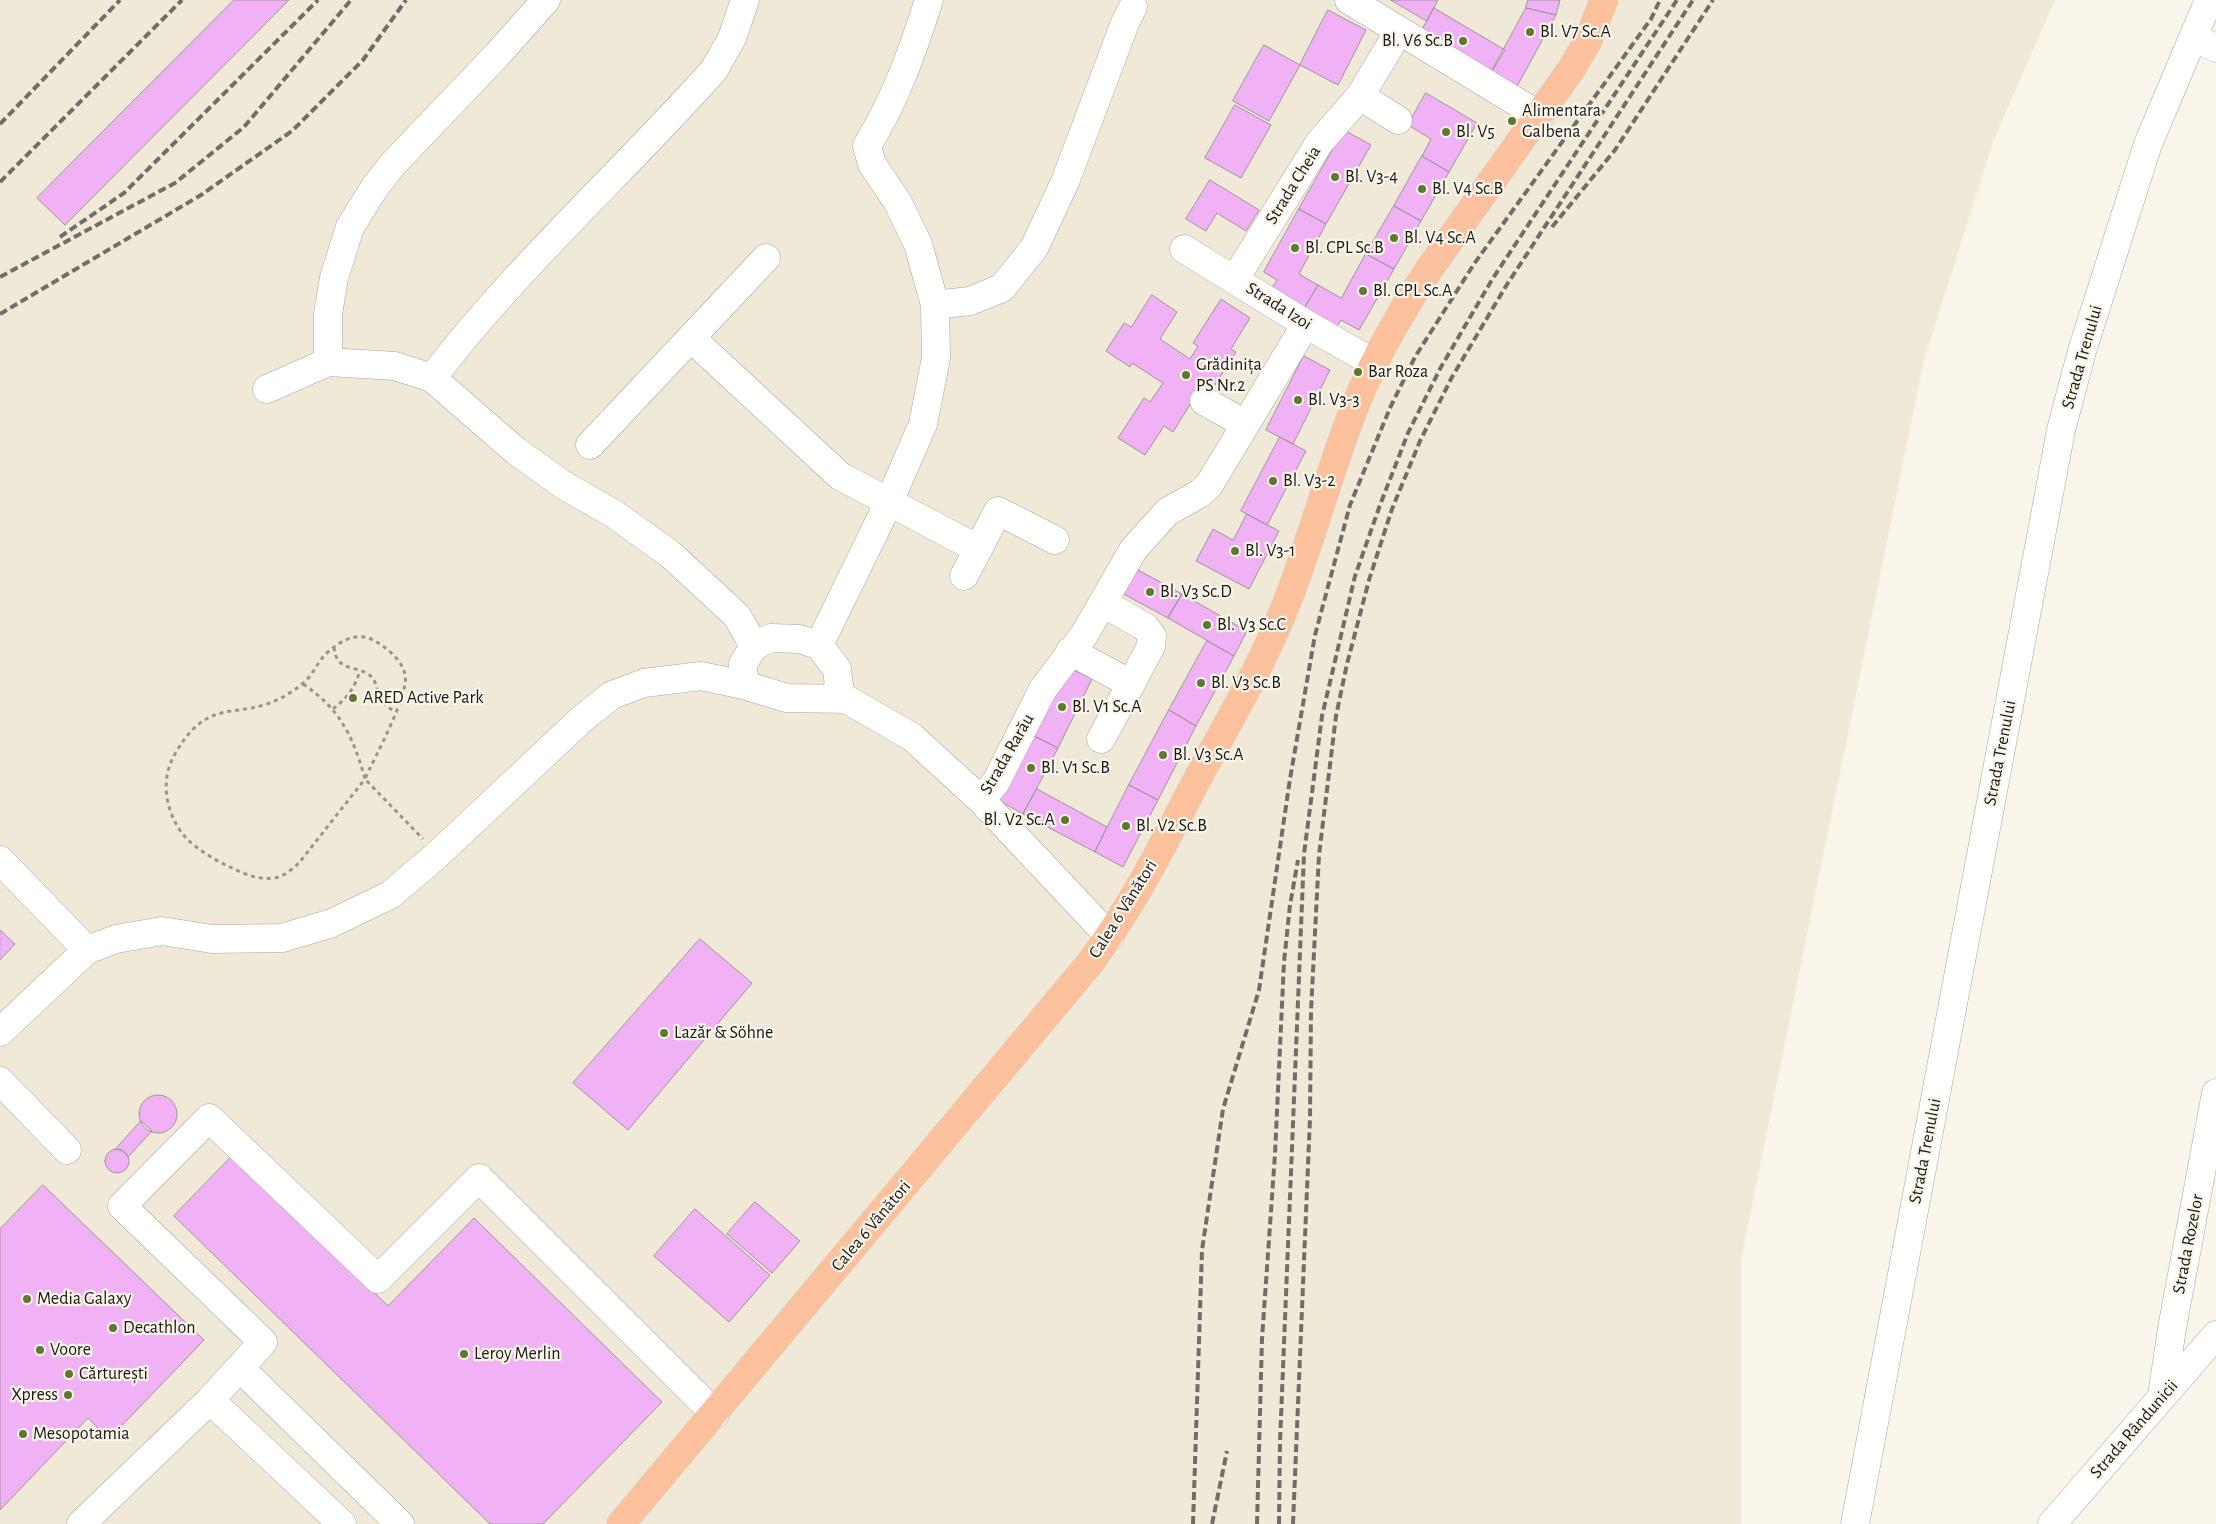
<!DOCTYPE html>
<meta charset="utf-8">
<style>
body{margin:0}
canvas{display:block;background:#f9f5ea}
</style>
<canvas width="2216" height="1524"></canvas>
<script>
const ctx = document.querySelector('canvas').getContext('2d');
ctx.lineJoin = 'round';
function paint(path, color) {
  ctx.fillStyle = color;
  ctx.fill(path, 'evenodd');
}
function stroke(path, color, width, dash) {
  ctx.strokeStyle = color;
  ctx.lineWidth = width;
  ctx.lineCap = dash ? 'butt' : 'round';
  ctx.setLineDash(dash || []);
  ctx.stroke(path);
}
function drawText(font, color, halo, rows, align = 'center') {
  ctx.font = font + ' "Alegreya Sans",sans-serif';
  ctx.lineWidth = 4.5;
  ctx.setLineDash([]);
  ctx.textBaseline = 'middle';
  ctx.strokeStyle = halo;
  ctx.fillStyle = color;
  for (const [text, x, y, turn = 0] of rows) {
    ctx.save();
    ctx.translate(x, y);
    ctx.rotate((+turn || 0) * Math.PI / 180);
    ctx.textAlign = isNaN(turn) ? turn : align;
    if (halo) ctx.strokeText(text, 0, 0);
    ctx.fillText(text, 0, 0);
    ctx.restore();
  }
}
paint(new Path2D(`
 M0,0H2055L1994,139L1924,360L1741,1259V1524H0Z`), '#f0e9d7');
const building = new Path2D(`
 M234,0H289L65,225L37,198Z
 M1391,0H1438L1427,21Z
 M1528,0H1560L1556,15L1526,8Z
 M1434,8L1505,50L1491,73L1421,32Z
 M1526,8L1556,15L1516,88L1491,73Z
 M1328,10L1366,30L1338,85L1300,65Z
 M1264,45L1300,65L1269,121L1233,101Z
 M1426,93L1477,123L1449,172L1422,156L1431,139L1408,125Z
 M1235,105L1271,125L1241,178L1205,158Z
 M1344,130L1371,145L1326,224L1299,209Z
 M1422,156L1449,172L1421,221L1394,206Z
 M1210,180L1259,210L1246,231L1217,213L1206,231L1186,219Z
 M1394,206L1421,221L1394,269L1366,254Z
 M1299,209L1326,224L1299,274L1318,285L1303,310L1270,291L1277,280L1264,272Z
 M1366,254L1394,269L1359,330L1341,320L1335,330L1303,310L1318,285L1341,298Z
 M1152,295L1177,312L1160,339L1190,359L1198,346L1193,343L1221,299L1250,318L1231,349L1236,352L1208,396L1199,390L1173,432L1164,426L1145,455L1118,438L1144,398L1150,402L1163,383L1132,363L1130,367L1106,351L1124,323L1131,327Z
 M1304,356L1330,370L1293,444L1266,430Z
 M1280,437L1306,451L1267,525L1241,511Z
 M1247,514L1279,531L1249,589L1196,561L1213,529L1233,540Z
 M1131,566L1182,594L1168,618L1118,591Z
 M1182,594L1247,631L1234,656L1168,618Z
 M1207,641L1234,656L1196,726L1169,710Z
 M1066,666L1092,679L1058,748L1032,735Z
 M1169,710L1196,726L1158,800L1129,785Z
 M1032,735L1058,748L1023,814L998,800Z
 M1129,785L1158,800L1123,867L1095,852Z
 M1037,789L1107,827L1095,852L1023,814Z
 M0,930L15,944L0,960Z
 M700,939L752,983L628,1130L573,1083Z
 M139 1114a19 19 0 1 1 38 0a19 19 0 1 1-38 0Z
 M141,1121L152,1131L128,1157L123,1151L116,1149Z
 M105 1161a12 12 0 1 1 24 0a12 12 0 1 1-24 0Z
 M233,1155L388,1306L474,1218L662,1402L543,1524H490L174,1216Z
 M43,1185L204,1340L109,1439L88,1418L0,1510V1229Z
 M755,1202L800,1241L772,1273L727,1234Z
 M695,1209L770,1275L729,1322L654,1256Z`);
paint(building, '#f1b1f5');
stroke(building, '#9e959e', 1);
const minor = new Path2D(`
 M1349,0L1540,116
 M2193,37L2216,48
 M1360,96L1398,120
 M1184,249L1306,324L1374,363
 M1235,279L1319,143L1360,96L1399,31
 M935,305L970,301L1002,288L1034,248L1065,182L1125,23L1133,7
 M691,338L840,476L978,549
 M328,362V314L334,278L350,227L375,187L393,164L497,55L546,0
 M432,378C516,268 621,174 714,70L732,38L745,0
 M267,389L328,362L395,366L432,378L516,451L565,486L614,514L670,554L737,616L754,646
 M1204,401L1245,424
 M590,445L766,258
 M964,576L998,511L1055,540
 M1103,603L1145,627L1152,636L1151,646L1131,684
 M819,645L889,502L923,424L936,358L935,305L918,244L897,201L872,164L867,146C896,98 912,53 929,0
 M1070,651L1131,684L1101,739
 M744,685L743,664L754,646L771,638L799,639L819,645L837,669L839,686L833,697
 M0,860L87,950
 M1110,937L981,800L996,782L1043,689L1084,635L1133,550L1167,512L1199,494L1209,485L1306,324
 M0,1032L87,950L116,939L162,931L212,939L282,938L332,923L390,895L437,855L583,718L612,695L644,683L701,676L744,685L787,698L846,699L912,737L981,800
 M0,1081L67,1150
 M240,1368L400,1524
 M2162,1396L2172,1328L2216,1093
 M210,1400L342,1524
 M81,1524L210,1400L263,1342L122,1206L209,1118L378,1279L479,1178L715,1414
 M1855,1524L2061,430L2082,351L2148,144L2209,0
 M2052,1524L2216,1335`);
const major = new Path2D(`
 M621,1524L1090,963C1134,904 1166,839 1200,774C1230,719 1262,665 1285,607C1309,548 1325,486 1347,427C1367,371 1397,317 1430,268L1570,71L1587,43L1604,0`);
stroke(minor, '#a9a59b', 29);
stroke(major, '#d6d6d5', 29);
stroke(new Path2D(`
 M334,647C336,671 353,665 368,674C376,679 376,687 379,695C382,703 388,707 395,712
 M303,684C340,709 353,736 365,779L299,863C292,869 284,877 274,878C258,880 244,874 230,867C215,860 198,850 186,838C166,815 159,781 175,754C209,694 236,722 283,697C293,691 303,685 310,676C316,668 320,659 328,652C341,640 358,631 375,641C387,648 401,659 405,674C410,694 374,758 365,779L423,839
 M333,709C348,697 354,689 360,671`), '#98958d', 3, [4, 4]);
stroke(minor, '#fff', 28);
stroke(major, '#fbc19d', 28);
stroke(new Path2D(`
 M0,124L120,0
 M0,182L182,0
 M1552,227L1615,150L1713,0
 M60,237L124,193L318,0
 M0,277L175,183L244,127L351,0
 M0,314L201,195L292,131L363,60L406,0
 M1193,1524L1202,1250L1223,1109L1259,990L1290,779L1315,635L1350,505L1390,408L1415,357L1474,264L1651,19L1660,0
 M1212,1524L1227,1451
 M1257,1524L1262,1339L1275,1154L1284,962L1290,905L1298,860
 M1279,1524L1280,1442L1304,854L1322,716L1355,576L1380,505L1408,433L1441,367L1493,278L1677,0
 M1293,1524L1310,1118L1311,1011L1319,855L1336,716L1347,664L1369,580L1392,509L1420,441L1452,377L1506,286L1693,0`), '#716e68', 4, [8, 4]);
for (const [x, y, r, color] of [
 [1530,32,5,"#5c792e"],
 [1463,41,5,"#5c792e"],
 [1512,121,5,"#5c792e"],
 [1446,132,5,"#5c792e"],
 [1335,177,5,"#5c792e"],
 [1422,189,5,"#5c792e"],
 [1394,238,5,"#5c792e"],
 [1295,248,5,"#5c792e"],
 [1363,291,5,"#5c792e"],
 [1358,372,5,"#5c792e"],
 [1186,375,5,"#5c792e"],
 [1298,400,5,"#5c792e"],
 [1273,481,5,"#5c792e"],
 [1235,551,5,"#5c792e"],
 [1150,592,5,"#5c792e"],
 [1207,625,5,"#5c792e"],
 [1201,683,5,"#5c792e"],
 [353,698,5,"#5c792e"],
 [1062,707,5,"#5c792e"],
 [1163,755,5,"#5c792e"],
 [1031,768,5,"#5c792e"],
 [1065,820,5,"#5c792e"],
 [1126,826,5,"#5c792e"],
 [664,1033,5,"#5c792e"],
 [27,1299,5,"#5c792e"],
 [113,1328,5,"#5c792e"],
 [40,1350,5,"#5c792e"],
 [464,1354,5,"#5c792e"],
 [69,1374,5,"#5c792e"],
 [68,1395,5,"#5c792e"],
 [23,1434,5,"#5c792e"]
]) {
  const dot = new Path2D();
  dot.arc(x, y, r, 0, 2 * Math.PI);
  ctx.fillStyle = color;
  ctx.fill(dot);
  stroke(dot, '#f9f5ea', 2);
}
drawText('18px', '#1b1916', '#f9f5ea', [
 ["Bl. V7 Sc.A",1540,32],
 ["Bl. V6 Sc.B",1453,41,"right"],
 ["Alimentara",1522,111],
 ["Galbena",1522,132],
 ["Bl. V5",1456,132],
 ["Bl. V3-4",1345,177],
 ["Bl. V4 Sc.B",1432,189],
 ["Bl. V4 Sc.A",1404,238],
 ["Bl. CPL Sc.B",1305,248],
 ["Bl. CPL Sc.A",1373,291],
 ["Grădinița",1196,365],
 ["PS Nr.2",1196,386],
 ["Bar Roza",1368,372],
 ["Bl. V3-3",1308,400],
 ["Bl. V3-2",1283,481],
 ["Bl. V3-1",1245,551],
 ["Bl. V3 Sc.D",1160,592],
 ["Bl. V3 Sc.C",1217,625],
 ["Bl. V3 Sc.B",1211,683],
 ["ARED Active Park",363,698],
 ["Bl. V1 Sc.A",1072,707],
 ["Bl. V3 Sc.A",1173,755],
 ["Bl. V1 Sc.B",1041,768],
 ["Bl. V2 Sc.A",1055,820,"right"],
 ["Bl. V2 Sc.B",1136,826],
 ["Lazăr & Söhne",674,1033],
 ["Media Galaxy",37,1299],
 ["Decathlon",123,1328],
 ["Voore",50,1350],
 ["Leroy Merlin",474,1354],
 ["Cărturești",79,1374],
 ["Xpress",58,1395,"right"],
 ["Mesopotamia",33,1434]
], 'left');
drawText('18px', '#1b1916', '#f9f5ea', [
 ["Strada Cheia",1293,185,-58],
 ["Strada Izoi",1279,306,32],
 ["Strada Trenului",2082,357,-74],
 ["Strada Trenului",2000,753,-79],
 ["Strada Rarău",1007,754,-60],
 ["Calea 6 Vânători",1123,909,-58],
 ["Strada Trenului",1925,1151,-79],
 ["Calea 6 Vânători",871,1226,-50],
 ["Strada Rozelor",2188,1244,-79],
 ["Strada Rândunicii",2134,1429,-49]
]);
</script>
